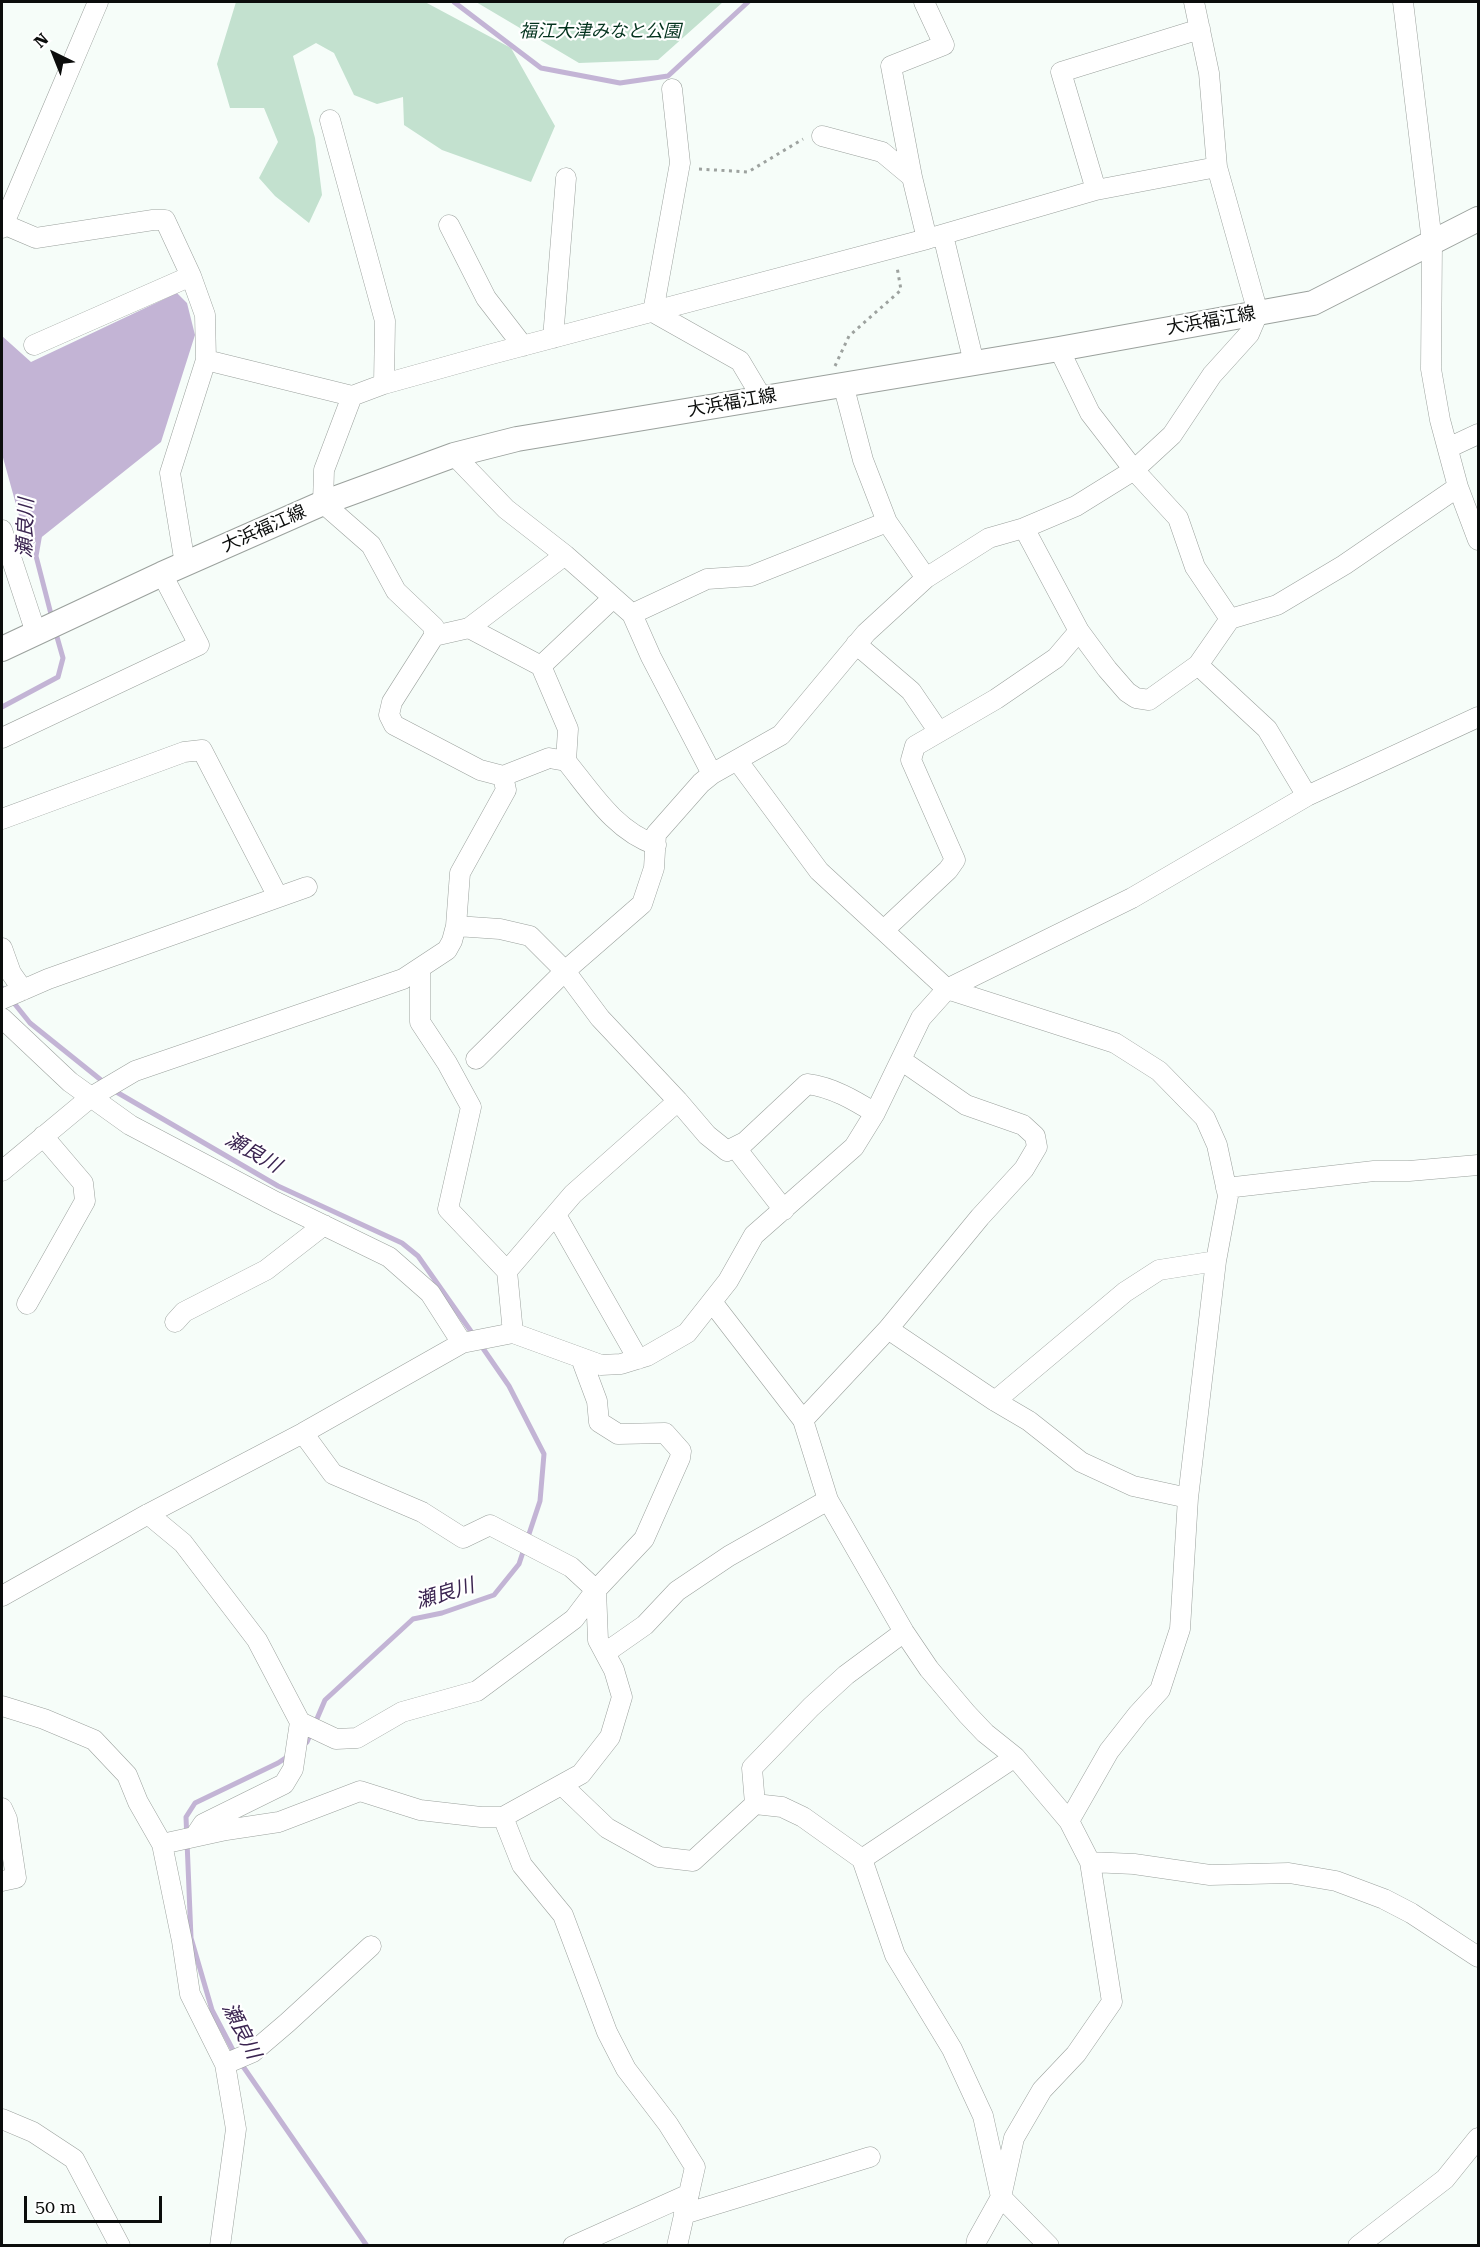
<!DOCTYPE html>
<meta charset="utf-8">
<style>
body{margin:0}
#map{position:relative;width:1480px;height:2247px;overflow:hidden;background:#f6fdf9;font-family:"Roboto Serif",serif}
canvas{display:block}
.frame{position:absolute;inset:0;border:3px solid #0b0d0c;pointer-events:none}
.north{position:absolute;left:24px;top:24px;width:60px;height:60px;-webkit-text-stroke:4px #fff;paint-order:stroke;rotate:317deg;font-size:16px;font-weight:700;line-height:24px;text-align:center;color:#0b0d0c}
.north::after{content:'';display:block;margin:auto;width:21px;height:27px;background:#0b0d0c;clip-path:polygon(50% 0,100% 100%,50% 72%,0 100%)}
.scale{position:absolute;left:24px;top:2196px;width:138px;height:27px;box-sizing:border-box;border:3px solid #0b0d0c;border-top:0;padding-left:8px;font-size:18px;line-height:21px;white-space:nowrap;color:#0b0d0c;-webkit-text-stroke:4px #fff;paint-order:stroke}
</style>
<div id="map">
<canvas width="1480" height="2247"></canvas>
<div class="frame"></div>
<div class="north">N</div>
<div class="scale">50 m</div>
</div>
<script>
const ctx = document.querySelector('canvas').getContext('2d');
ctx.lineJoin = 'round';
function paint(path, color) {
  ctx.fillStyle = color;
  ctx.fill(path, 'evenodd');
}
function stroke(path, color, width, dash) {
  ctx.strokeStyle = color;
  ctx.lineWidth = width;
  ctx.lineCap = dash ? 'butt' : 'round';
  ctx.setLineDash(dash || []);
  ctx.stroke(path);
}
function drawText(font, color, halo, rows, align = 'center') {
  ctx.font = font + ' "Roboto Serif","Noto Sans JP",serif';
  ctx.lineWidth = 4.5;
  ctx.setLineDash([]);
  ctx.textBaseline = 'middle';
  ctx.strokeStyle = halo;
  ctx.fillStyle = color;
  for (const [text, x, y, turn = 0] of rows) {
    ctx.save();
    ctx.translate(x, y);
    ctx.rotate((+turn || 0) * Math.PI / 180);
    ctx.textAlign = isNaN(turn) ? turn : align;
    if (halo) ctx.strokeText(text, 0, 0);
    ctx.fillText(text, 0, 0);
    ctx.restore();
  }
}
paint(new Path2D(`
 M236,2H425L511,48L555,126L531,182L442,150L404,125L403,97L377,104L354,95L334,53L316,43L293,56L315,138L322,195L309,223L275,196L259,178L278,142L264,108H230L217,64Z
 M476,2H723L658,60L579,63Z`), '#c3e1cf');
paint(new Path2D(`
 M177,293L187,303L195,335L161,442L28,548L2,454V336L31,362Z`), '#c3b4d5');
stroke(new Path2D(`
 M454,2L541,68L620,83L668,76L748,2
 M40,533L36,556L52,618
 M2,707L58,677L63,658L55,630
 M2,988L30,1023L106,1084
 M113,1090L278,1186L402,1243L418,1256L475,1337
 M302,1746L307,1742L325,1700L413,1619L442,1613L494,1595L519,1564L540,1501L544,1454L509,1386L480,1344
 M235,2054L212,2010L191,1938L186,1817L195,1803L278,1763L290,1755
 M240,2062L367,2246`), '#c3b4d5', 5);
const minor = new Path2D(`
 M1403,2L1432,242L1431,369L1440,420L1458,487L1478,540
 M672,89L680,163L653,312L740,361L762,398
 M330,120L385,321L384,384
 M822,136L882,152L912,177L927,239
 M912,177L891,66L944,45L924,2
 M1096,190L1061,72L1200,29
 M3,224L36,238L153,220H165L191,276
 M449,225L486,298L523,346
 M2,228L98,2
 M943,235L974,363
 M553,338L566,178
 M34,345L191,276L205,315L206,360L170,473L185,564
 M206,360L352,396
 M843,384L863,460L887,522L926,578
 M1448,448L1478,434
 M454,455L506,509L565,555L632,614L651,657L712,774
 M1024,528L1079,631L1107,669L1127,692L1136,698L1149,700L1198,665L1230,619L1195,567L1178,518L1134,470L1090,413L1059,349
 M2,530L36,633
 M632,614L707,579L751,576L887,522
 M1230,619L1277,605L1344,565L1458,487
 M469,628L541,666
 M434,636L469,628L565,555
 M856,644L911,691L939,732
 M1198,665L1267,729L1307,796
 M2,738L199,645L162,574
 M737,760L819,871L947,989L1115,1043L1159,1071L1205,1118L1217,1145L1228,1196L1216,1261L1188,1498L1180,1629L1160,1690L1138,1714L1109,1751L1069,1821
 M566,761L568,729L541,666L613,598
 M2,819L184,752L202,750L278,897
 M656,845C615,831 592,793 566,761L549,758L503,776L480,770L394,725L389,715L392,702L434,636V627L396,591L371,545L323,503L324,470L352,396L384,384L488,355L927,239L1096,190L1217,167
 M456,926L500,929L530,936L565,971L600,1018L678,1101L707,1135L727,1151L745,1142L807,1084C832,1087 854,1100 875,1113
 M884,930L948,870L955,860L911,760L915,746L996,699L1056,658L1079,631
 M2,948L11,973L23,990
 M420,968V1022L447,1063L471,1107L448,1209L507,1271L513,1333
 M2,999L48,979L307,887
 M2,1018L70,1082L130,1125L276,1202L389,1257L430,1293L462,1343
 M476,1059L565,971L642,904L654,868L656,834L701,783L712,774L781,735L866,633L926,578L989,538L1024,528L1076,506L1134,470L1172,435L1212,375L1249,334L1258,313L1217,167L1209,73L1194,2
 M735,1147L784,1210
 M2,1171L91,1097L135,1071L403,979L447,950L452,941L456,926L460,873L506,790L503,776
 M1226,1188L1374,1171H1409L1478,1165
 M556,1215L638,1359
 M507,1271L573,1194L678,1101
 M712,1302L803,1420L828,1500L904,1632L929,1669L967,1714L985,1733L1015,1757L1069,1821L1090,1862L1112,2002L1076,2054L1042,2090L1014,2138L1001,2197L977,2240L976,2246
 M27,1304L85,1201L83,1183L43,1136
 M175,1322L184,1312L266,1270L324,1225
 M888,1329L995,1401L1029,1421L1081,1462L1133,1486L1188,1498
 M995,1401L1125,1292L1159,1270L1216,1261
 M803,1420L888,1329L980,1217L1024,1169L1037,1147L1035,1136L1023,1125L966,1105L901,1060
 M148,1514L183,1543L257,1640L300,1722L293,1769L284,1784L203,1824L197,1833
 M2,1596L148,1514L303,1433L462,1343L513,1333L601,1365L621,1364L647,1356L687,1333L728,1281L754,1235L854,1147L875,1113L921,1018L947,989L1132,898L1307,796L1478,717
 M605,1653L645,1625L677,1591L729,1556L828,1500
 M2,1706L44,1719L94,1740L127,1775L138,1802L162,1844L182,1941L190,1994L225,2064L236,2129L220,2246
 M300,1722L336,1739L357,1738L402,1712L477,1691L574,1619L596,1590L644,1539L680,1458L681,1451L665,1433L618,1434L599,1422L597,1401L581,1358
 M562,1785L607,1828L659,1857L693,1861L755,1804L782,1807L803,1817L862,1859L895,1955L952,2049L983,2116L1001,2197L1049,2246
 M755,1804L752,1768L811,1707L846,1675L904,1632
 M2,1808L7,1819L16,1878L2,1881
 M503,1817L522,1865L563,1915L607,2032L626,2069L668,2124L695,2167L677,2246
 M162,1844L226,1830L279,1822L360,1791L420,1810L481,1817H503L581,1774L610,1737L622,1697L614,1670L598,1640L596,1590L571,1567L490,1525L463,1538L422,1512L333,1474L303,1433
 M862,1859L1015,1757
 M1090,1862L1134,1864L1210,1875L1289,1873L1336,1881L1384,1899L1411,1913L1478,1957
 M225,2064L253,2052L287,2023L371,1946
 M2,2119L33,2132L74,2159L120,2246
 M684,2214L870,2157
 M573,2246L689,2194
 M1358,2246L1445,2179L1478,2138`);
const major = new Path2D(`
 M2,649L162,574L323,503L454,455L517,439L1059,349L1313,303L1478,219`);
stroke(minor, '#9ba19d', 21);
stroke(major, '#9ba19d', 26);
stroke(new Path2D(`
 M699,169L748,172L803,139
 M835,366L849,336L901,290L897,267`), '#9da29f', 3, [3, 4.5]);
stroke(minor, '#fff', 20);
stroke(major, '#fff', 24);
drawText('italic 18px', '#04331e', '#fff', [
 ["福江大津みなと公園",600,32]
]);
drawText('18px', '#0b0d0c', '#fff', [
 ["大浜福江線",1211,321,-10],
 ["大浜福江線",732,403,-10],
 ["大浜福江線",264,529,-24]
]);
drawText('italic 20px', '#3a2450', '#fff', [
 ["瀬良川",26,528,-88],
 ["瀬良川",253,1153,30],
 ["瀬良川",445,1594,-17],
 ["瀬良川",241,2031,63]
]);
</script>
